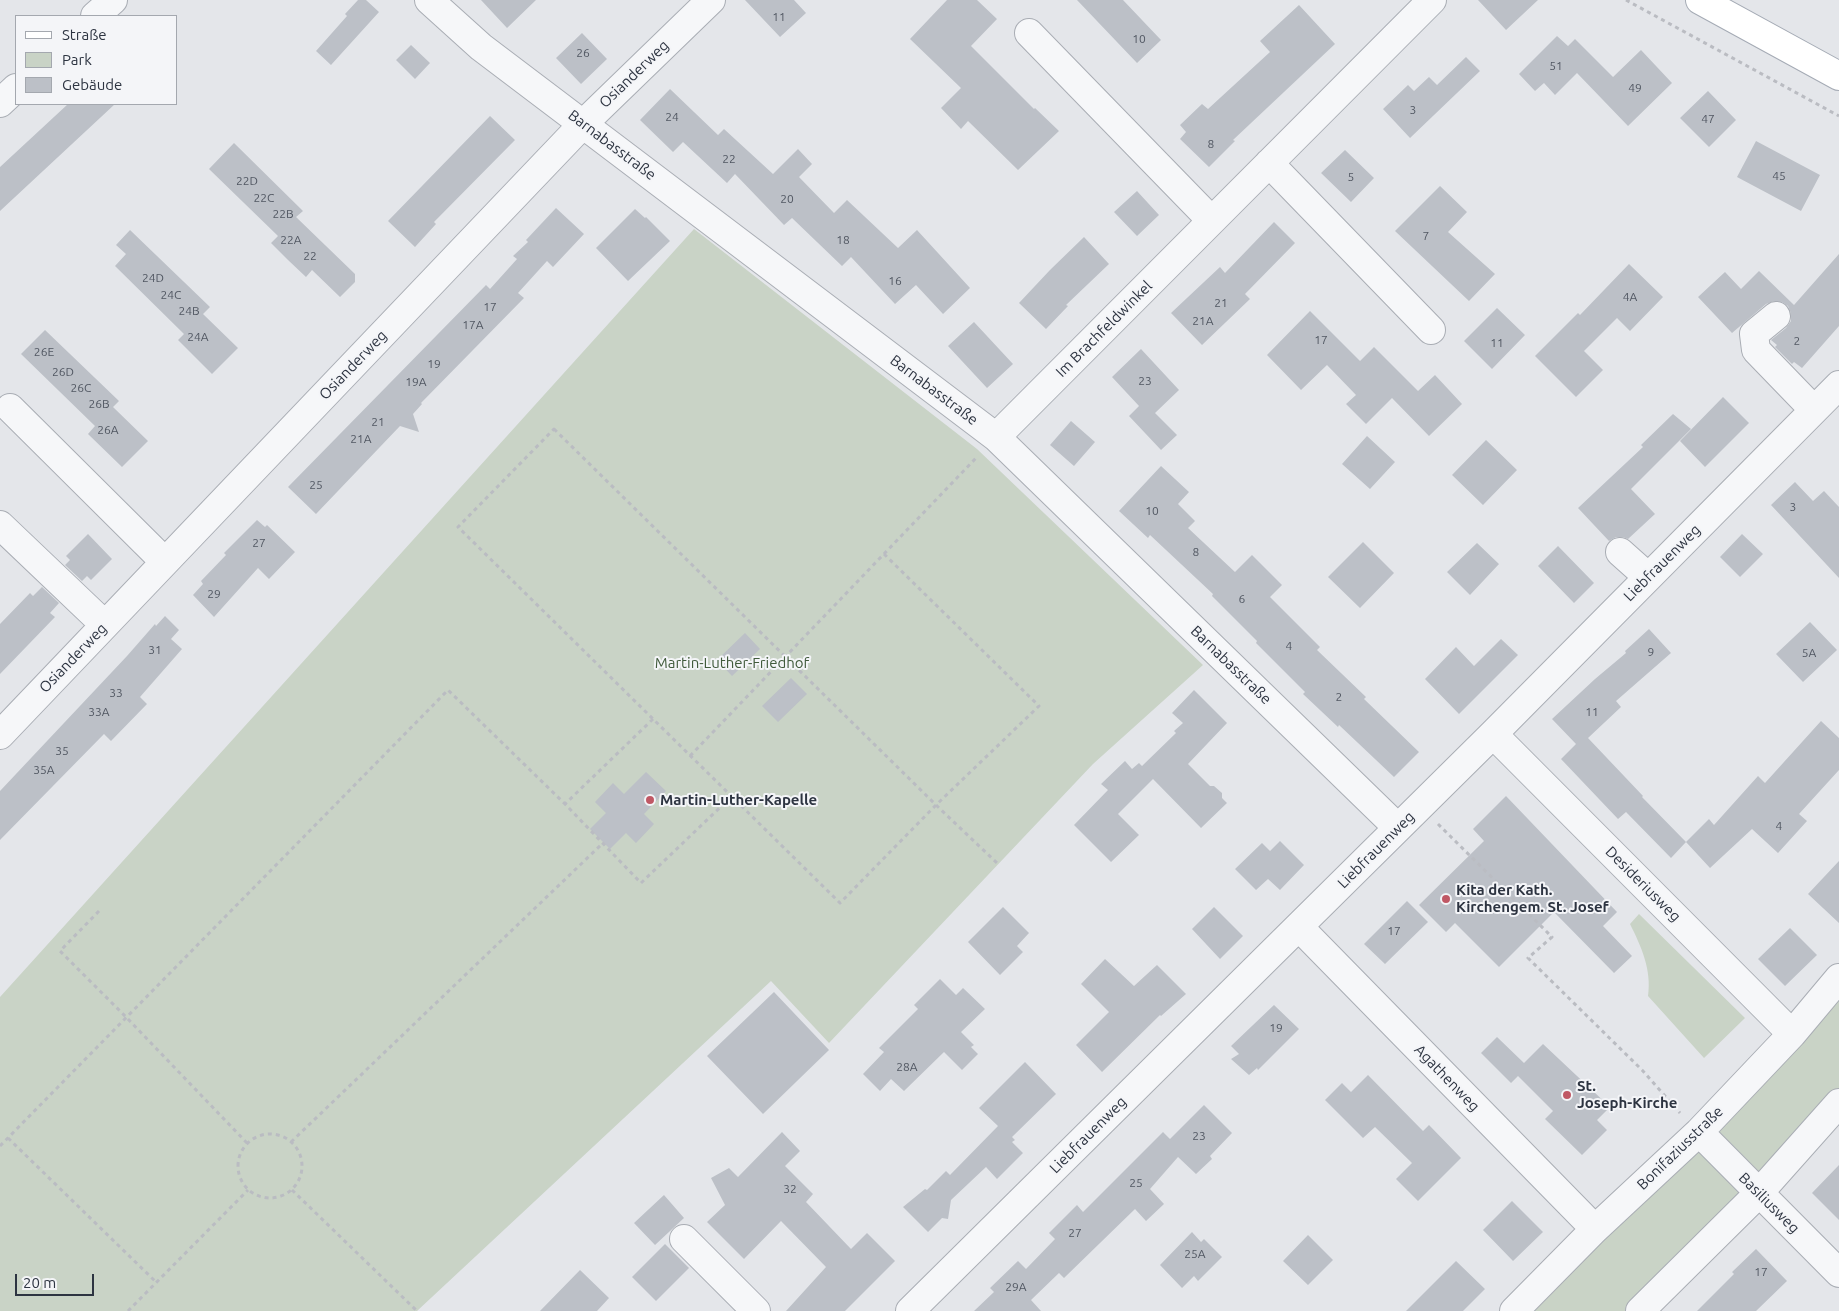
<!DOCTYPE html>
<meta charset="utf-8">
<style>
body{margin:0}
#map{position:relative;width:1839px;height:1311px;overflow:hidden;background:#e4e6ea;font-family:Ubuntu,sans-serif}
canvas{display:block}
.legend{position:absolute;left:15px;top:15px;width:162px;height:90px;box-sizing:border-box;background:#f4f5f8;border:1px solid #a4a8af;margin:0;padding:6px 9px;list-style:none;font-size:15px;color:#2d3441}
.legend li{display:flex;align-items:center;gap:10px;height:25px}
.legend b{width:25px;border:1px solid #a4a8af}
.scale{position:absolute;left:15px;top:1274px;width:79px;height:22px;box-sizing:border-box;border:2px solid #2d3441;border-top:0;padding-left:6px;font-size:15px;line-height:18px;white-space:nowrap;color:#2d3441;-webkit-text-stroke:4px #f4f5f8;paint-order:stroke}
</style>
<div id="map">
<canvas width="1839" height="1311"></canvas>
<ul class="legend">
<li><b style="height:6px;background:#fff"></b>Straße</li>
<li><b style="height:14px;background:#c9d3c6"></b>Park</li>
<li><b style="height:14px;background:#bcc0c7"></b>Gebäude</li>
</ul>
<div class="scale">20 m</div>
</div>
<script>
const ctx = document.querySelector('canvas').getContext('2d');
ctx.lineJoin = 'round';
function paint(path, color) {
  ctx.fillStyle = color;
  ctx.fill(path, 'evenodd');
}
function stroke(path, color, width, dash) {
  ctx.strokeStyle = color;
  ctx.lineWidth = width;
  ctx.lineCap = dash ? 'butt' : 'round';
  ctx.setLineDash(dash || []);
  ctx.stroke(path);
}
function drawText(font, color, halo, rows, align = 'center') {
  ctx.font = font + ' Ubuntu,sans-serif';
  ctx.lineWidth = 4;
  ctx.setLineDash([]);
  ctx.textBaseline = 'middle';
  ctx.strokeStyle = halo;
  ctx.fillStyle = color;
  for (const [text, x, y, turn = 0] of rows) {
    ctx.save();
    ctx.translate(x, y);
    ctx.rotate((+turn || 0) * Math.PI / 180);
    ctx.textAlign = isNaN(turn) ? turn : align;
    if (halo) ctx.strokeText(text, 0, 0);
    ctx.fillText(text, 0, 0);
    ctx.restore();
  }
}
paint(new Path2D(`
 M694,229L977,449L1203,665L1093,764L829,1043L771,981L417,1311H0V997Z
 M1639,914L1745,1018L1704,1058L1648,996C1652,970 1641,946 1630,924Z
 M1839,993V1091L1629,1311H1528Z`), '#c9d3c6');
paint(new Path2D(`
 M358,0H366L379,12L331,65L316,51L347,16L345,14Z
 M481,0H536L507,28Z
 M745,0H794L806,13L780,37Z
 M947,0H977L997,19L971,46L1034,109L1035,108L1059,131L1018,170L968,121L961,129L941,108L961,88L910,39Z
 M1077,0H1123L1161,40L1137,63Z
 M1478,0H1538L1506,30Z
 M1299,5L1335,44L1233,140L1235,141L1209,167L1180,139L1186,132L1180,125L1202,104L1208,109L1270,52L1260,41Z
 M582,33L607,59L581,84L556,58Z
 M1557,36L1568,46L1575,39L1613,77L1641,50L1672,83L1628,126L1577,73L1555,95L1544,83L1535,91L1519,74Z
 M411,45L430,63L415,79L396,60Z
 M1466,57L1480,71L1410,138L1383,109L1408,85L1414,91L1429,77L1437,85Z
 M670,89L718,135L724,129L773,174L798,149L812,164L799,177L834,213L847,200L898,248L917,230L970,288L943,314L916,285L895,304L851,257L842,266L792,218L784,225L735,174L727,183L683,142L673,152L640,120Z
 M1708,91L1736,120L1709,147L1680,118Z
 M68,104H115L0,211V167Z
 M490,116L515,140L434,222L436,224L415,247L388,221Z
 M1756,141L1820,175L1801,211L1737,177Z
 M234,143L303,211L296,217L355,274V282L340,297L312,270L306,277L288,260L271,243L278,236L209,169Z
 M1345,150L1374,178L1351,202L1321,173Z
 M1440,186L1467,212L1448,232L1495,274L1469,301L1395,231Z
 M1137,191L1159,215L1137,236L1114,212Z
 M556,208L584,234L553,267L547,261L518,293L524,298L421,403L422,404L413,414L419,432L400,426L316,514L288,487L486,285L490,289L517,259L513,256L528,242L526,240Z
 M635,209L645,218L646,217L670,241L628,281L596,248Z
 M1274,222L1295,243L1245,294L1250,299L1202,345L1171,313L1220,267L1225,273Z
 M130,230L210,307L203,314L238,348L212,374L178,340L184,334L115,266L126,254L116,245Z
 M1084,237L1109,264L1066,305L1068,306L1046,329L1019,303L1050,270Z
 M1839,254V326L1802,368L1794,362L1792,364L1775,347L1777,345L1771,340L1786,328L1791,321V313L1788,306L1782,302L1774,301L1766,304L1732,333L1698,297L1725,272L1741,289L1759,271L1794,305Z
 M1629,264L1663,297L1630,331L1617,318L1584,351L1603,370L1576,397L1535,356L1578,313L1580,315Z
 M1497,308L1525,335L1492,369L1464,341Z
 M1310,311L1360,361L1374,347L1418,391L1435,375L1462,404L1429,436L1392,398L1366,424L1346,404L1356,395L1327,365L1301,390L1267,355Z
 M974,322L1013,364L987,388L948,346Z
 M45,330L119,401L113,407L148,441L122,467L88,434L95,426L21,354Z
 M1141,349L1179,390L1155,413L1177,435L1161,450L1129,416L1139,406L1112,377Z
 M1723,397L1749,423L1705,467L1680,441Z
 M1673,414L1691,429L1631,489L1655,514L1628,539L1623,537H1616L1609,541L1578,508L1643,447L1641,445Z
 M1071,421L1095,442L1074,466L1050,445Z
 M1367,436L1395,462L1370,489L1342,464Z
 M1486,440L1517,470L1483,505L1452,475Z
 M1161,466L1189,492L1178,504L1195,521L1188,528L1235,572L1252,555L1282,585L1270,597L1320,647L1317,650L1366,697L1364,699L1419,752L1394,777L1339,725L1338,727L1303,694L1305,692L1256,643L1257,641L1212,596L1213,594L1150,535L1148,538L1119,511Z
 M1795,482L1813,501L1824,491L1839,507V578L1771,505Z
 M257,520L265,527L267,525L295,552L269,579L258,568L214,617L193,595L203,584L201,581L226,555L224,553Z
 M88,534L112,559L91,580L87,576L82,581L65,565L70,560L66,556Z
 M1742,534L1763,554L1740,577L1720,557Z
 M1363,542L1394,573L1360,608L1328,577Z
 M1477,543L1499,564L1470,595L1447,572Z
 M1558,546L1594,583L1574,603L1538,566Z
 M42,587L59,603L50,613L55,617L0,674V624L30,593L33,596Z
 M165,616L179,630L171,639L182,649L140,697L147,704L111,741L104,734L0,840V791L127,656L155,624L156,626Z
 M1810,622L1837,650L1803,682L1776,654Z
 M1649,629L1671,653L1616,701L1621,707L1588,738L1643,796L1642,797L1686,842L1671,858L1626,812L1618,819L1561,759L1576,744L1552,719L1595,679L1626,653L1625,651Z
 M745,633L760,649L732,676L717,660Z
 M1501,639L1518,655L1459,714L1425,679L1456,647L1474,666Z
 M791,678L807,694L778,722L762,706Z
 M1194,690L1227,723L1188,764L1210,786H1214L1222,793V798L1227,803L1201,828L1153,779L1118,814L1139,835L1111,862L1074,825L1108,790L1101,784L1125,761L1132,769L1139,763L1142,766L1176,733L1174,731L1183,723L1172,713Z
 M1821,721L1839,738V770L1799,814L1807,821L1778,853L1752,829L1710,868L1686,842L1709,819L1714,825L1758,776L1765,783Z
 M646,772L666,791L644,814L654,824L636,843L626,833L610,849L590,829L606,813L595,802L613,783L624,794Z
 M1506,796L1617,912L1603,926L1632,956L1614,973L1554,912L1499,967L1455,923L1446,932L1419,905L1484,841L1473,829Z
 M1280,841L1304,865L1280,890L1268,879L1256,890L1235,869L1262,843L1270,851Z
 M1839,861V923L1808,894Z
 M1407,901L1428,922L1385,964L1364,944Z
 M1003,907L1029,933L1017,946L1023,952L1000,975L968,942Z
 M1214,907L1243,936L1220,959L1192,929Z
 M1790,928L1817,955L1785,986L1758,959Z
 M1105,959L1134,986L1157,965L1186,994L1161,1016L1160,1015L1102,1072L1076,1045L1109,1012L1081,984Z
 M940,979L956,995L963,988L985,1009L961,1032L974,1045L971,1047L978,1054L962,1070L944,1052L904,1091L891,1079L880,1091L863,1074L884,1052L879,1048L918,1009L914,1005Z
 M774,992L829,1050L763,1114L707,1056Z
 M1274,1005L1299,1029L1258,1070L1257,1068L1249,1075L1231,1059L1239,1054L1231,1046Z
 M1497,1037L1524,1063L1543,1044L1610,1107L1597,1120L1607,1130L1582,1155L1545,1119L1553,1111L1518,1076L1511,1083L1481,1053Z
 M1025,1062L1056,1094L1012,1137L1015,1140L1012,1142L1023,1153L997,1179L986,1167L951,1200L948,1219L942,1218L928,1232L903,1207L925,1189L927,1190L946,1171L950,1175L998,1126L979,1108Z
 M1368,1075L1423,1131L1429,1125L1461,1158L1418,1201L1396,1179L1412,1163L1375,1127L1363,1138L1325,1100L1342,1083L1351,1092Z
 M1204,1105L1232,1133L1210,1156L1212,1159L1196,1174L1178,1157L1150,1189L1164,1204L1146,1221L1135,1209L1064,1278L1059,1273L1031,1300L1041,1311H974L994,1292L990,1288L1018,1261L1026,1269L1055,1239L1049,1233L1077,1205L1083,1212L1163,1132L1170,1139Z
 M782,1132L800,1151L785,1166L813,1194L806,1202L851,1249L867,1233L895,1261L845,1311H786L826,1267L781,1221L744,1259L707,1222L725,1205L711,1178L729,1168L738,1177Z
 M1839,1165V1220L1812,1193Z
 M664,1195L684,1218L655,1245L634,1223Z
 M1512,1201L1543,1232L1513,1261L1483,1230Z
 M1192,1232L1201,1242L1204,1239L1222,1257L1198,1281L1194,1276L1182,1288L1160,1265Z
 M1308,1235L1333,1260L1308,1285L1283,1261Z
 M665,1244L689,1268L656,1301L632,1277Z
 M1756,1249L1787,1281L1756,1311H1697L1734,1274L1732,1272Z
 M1456,1261L1485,1289L1463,1311H1406Z
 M580,1270L609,1298L597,1311H540Z`), '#bcc0c7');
const minor = new Path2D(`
 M429,0L481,47L996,437L1398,828
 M95,16L113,0
 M1029,33L1211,220
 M0,103L16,88
 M1269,163L1431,330
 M1776,316L1754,334L1756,350L1814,410
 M10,408L165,562
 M996,437L1432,0
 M0,525L105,625
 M1620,552L1648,577
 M1493,734L1792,1034
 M0,735L584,123L711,0
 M1299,927L1595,1229
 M1699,1132L1839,1273
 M684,1239L756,1311
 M910,1311L1493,734L1839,385
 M1514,1311L1595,1229L1699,1132L1792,1034L1839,978
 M1640,1311L1758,1194L1839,1103`);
const major = new Path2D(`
 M1700,0L1839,76`);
stroke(minor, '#a9adb4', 30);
stroke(major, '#a5abb5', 30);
stroke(new Path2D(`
 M1626,0L1839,116
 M554,429L936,805L840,903L458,527Z
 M884,554L1039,706L936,805L998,864
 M653,719L565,804L641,883L731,797
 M690,756L977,457
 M1438,824L1552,937L1528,958L1642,1070L1680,1113
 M99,911L60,951L126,1017L247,1143
 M238 1166a32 32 0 1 1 64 0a32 32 0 1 1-64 0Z
 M8,1138L157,1283
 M291,1142L603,843
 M0,1146L448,690L565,804
 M292,1190L417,1311
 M128,1311L248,1190`), '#babcc2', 3, [4, 4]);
stroke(minor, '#f6f7f9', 28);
stroke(major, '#fff', 28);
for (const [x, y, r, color] of [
 [650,800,5,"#c05865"],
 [1446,899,5,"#c05865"],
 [1567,1095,5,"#c05865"]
]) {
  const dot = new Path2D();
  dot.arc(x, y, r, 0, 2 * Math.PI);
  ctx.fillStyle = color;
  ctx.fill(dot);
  stroke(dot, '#f4f5f8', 2);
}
drawText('12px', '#515762', null, [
 ["11",779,17],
 ["10",1139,39],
 ["26",583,53],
 ["51",1556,66],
 ["49",1635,88],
 ["3",1413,110],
 ["24",672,117],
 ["47",1708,119],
 ["8",1211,144],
 ["22",729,159],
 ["45",1779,176],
 ["5",1351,177],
 ["22D",247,181],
 ["22C",264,198],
 ["20",787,199],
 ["22B",283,214],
 ["7",1426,236],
 ["22A",291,240],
 ["18",843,240],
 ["22",310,256],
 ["24D",153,278],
 ["16",895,281],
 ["24C",171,295],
 ["4A",1630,297],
 ["21",1221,303],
 ["17",490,307],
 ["24B",189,311],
 ["21A",1203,321],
 ["17A",473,325],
 ["24A",198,337],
 ["17",1321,340],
 ["2",1797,341],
 ["11",1497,343],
 ["26E",44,352],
 ["19",434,364],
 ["26D",63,372],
 ["23",1145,381],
 ["19A",416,382],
 ["26C",81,388],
 ["26B",99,404],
 ["21",378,422],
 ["26A",108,430],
 ["21A",361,439],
 ["25",316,485],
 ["3",1793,507],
 ["10",1152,511],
 ["27",259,543],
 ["8",1196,552],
 ["29",214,594],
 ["6",1242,599],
 ["4",1289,646],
 ["31",155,650],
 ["9",1651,652],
 ["5A",1809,653],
 ["33",116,693],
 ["2",1339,697],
 ["33A",99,712],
 ["11",1592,712],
 ["35",62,751],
 ["35A",44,770],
 ["4",1779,826],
 ["17",1394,931],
 ["19",1276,1028],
 ["28A",907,1067],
 ["23",1199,1136],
 ["25",1136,1183],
 ["32",790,1189],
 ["27",1075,1233],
 ["25A",1195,1254],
 ["17",1761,1272],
 ["29A",1016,1287]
]);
drawText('15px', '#2d3441', '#f4f5f8', [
 ["Osianderweg",634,74,-44],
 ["Barnabasstraße",612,145,37],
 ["Im Brachfeldwinkel",1104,329,-45],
 ["Osianderweg",353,365,-46],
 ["Barnabasstraße",934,390,37],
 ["Liebfrauenweg",1662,563,-45],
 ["Osianderweg",73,658,-46],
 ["Barnabasstraße",1231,665,44],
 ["Liebfrauenweg",1376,850,-45],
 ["Desideriusweg",1643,884,45],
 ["Agathenweg",1447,1078,46],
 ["Liebfrauenweg",1088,1135,-45],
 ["Bonifaziusstraße",1680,1148,-44],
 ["Basiliusweg",1769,1203,45]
]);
drawText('15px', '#415b3c', '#f4f5f8', [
 ["Martin-Luther-Friedhof",732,663]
]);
drawText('bold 15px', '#2d3441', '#f4f5f8', [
 ["Martin-Luther-Kapelle",660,800],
 ["Kita der Kath.",1456,890],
 ["Kirchengem. St. Josef",1456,907],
 ["St.",1577,1086],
 ["Joseph-Kirche",1577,1103]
], 'left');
</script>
